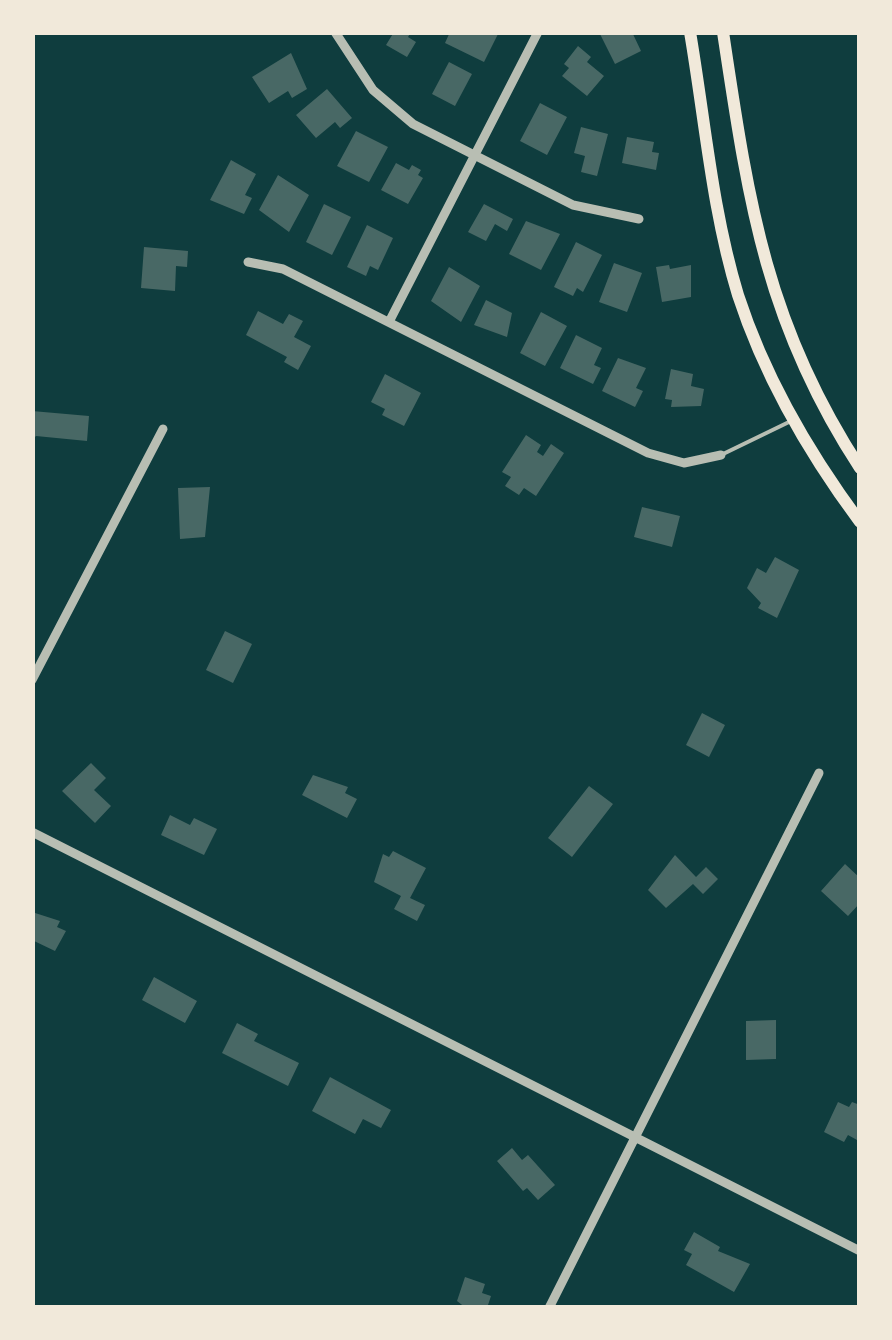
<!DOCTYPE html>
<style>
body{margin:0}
#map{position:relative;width:892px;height:1340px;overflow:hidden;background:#0f3d3e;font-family:Spectral,serif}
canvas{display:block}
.frame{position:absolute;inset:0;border:35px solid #f1e9da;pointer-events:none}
</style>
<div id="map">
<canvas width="892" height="1340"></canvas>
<div class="frame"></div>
</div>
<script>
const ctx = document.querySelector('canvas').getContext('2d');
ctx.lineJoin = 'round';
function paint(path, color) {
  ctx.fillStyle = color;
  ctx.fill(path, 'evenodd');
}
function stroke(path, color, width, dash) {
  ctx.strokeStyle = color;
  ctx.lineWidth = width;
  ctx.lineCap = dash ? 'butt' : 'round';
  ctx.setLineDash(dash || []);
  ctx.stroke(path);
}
paint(new Path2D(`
 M394,32H411L408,37L416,42L407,57L386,45Z
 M450,32H499L484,62L445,43Z
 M599,32H632L641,51L615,64Z
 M578,46L591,57L587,62L604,76L587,96L562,76L569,68L564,64Z
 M291,53L307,89L292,98L288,91L269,103L252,77Z
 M449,62L472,74L455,106L432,94Z
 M327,89L352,118L340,128L335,122L316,138L296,115Z
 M540,103L567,117L547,155L520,141Z
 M581,127L608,134L597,176L581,172L585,156L574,153Z
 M356,131L388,147L369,182L337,166Z
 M627,137L654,142L652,152L659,153L656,170L622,163Z
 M231,160L256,174L245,195L252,198L244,214L210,200Z
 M396,163L409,170L412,165L421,170L418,175L423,178L408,204L381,190Z
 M278,175L309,195L289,232L259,210Z
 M324,204L351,217L332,255L306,242Z
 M484,204L513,219L507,231L495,224L486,241L468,232Z
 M526,221L560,234L541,270L509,254Z
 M367,225L393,238L378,270L370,266L366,276L347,267Z
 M576,242L602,255L583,292L577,288L573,296L554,287Z
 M144,247L188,251L187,267L176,266L175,291L141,288Z
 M614,263L642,273L627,312L599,302Z
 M669,265L670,269L691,265V297L662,302L656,267Z
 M449,267L480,286L461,322L431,301Z
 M486,300L512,313L507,337L474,325Z
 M258,311L283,324L289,314L303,321L294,337L311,346L298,370L284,362L287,357L246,335Z
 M541,312L567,326L545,366L520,353Z
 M576,335L602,348L594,365L601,368L593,384L560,368Z
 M618,358L646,368L636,388L643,391L635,407L602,391Z
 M671,369L693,374L691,386L704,389L701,406L671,407L672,400L665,399Z
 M385,374L421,393L404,426L382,415L385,409L371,402Z
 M32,411L89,416L87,441L36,436L32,440Z
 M526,435L541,445L537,452L543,456L551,444L564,453L536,496L524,488L519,495L505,486L511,477L502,472Z
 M210,487L205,537L180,539L178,488Z
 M642,507L680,516L672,547L634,537Z
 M775,557L799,570L777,618L758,608L761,603L747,588L757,568L766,573Z
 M225,631L252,644L233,683L206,670Z
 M702,713L725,725L709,757L686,745Z
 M91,763L106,778L94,790L111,806L95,823L62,791Z
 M313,775L348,787L345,793L357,799L347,818L302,795Z
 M589,786L613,804L572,857L548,838Z
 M170,815L190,825L194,818L217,829L204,855L161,835Z
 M393,851L426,868L410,898L425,905L417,921L394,909L401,896L374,882L383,854L389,857Z
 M675,855L696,877L706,867L718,879L703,894L693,884L666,908L648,890Z
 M845,864L860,878V903L848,916L821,891Z
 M32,912L60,921L57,927L66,931L55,951L32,940Z
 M154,977L197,1001L185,1023L142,1000Z
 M776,1020V1059L746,1060V1021Z
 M237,1023L258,1034L254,1041L299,1063L288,1086L222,1053Z
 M330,1077L391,1110L381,1128L363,1119L355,1134L312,1111Z
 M838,1102L849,1107L852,1102L860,1105L857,1140L848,1135L844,1142L824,1132Z
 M512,1148L522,1160L528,1155L555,1185L538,1200L527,1188L523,1191L497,1161Z
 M694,1232L720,1247L718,1251L750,1264L734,1292L686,1265L692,1254L684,1250Z
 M465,1277L485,1284L482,1293L491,1296L487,1308H466L457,1301Z`), '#486865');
stroke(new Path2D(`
 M721,455L789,422`), '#b8beb3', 4);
stroke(new Path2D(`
 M335,32L373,90L413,124L573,205L639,219
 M248,262L283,269L648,453L684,463L721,455
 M389,322L538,32
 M32,680L163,429
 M32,832L860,1251
 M549,1308L819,773`), '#b8beb3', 9);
stroke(new Path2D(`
 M690,32C705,120 712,210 738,295C765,378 808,452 860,522
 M723,32C748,198 765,323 860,468`), '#f1e9da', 12);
</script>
